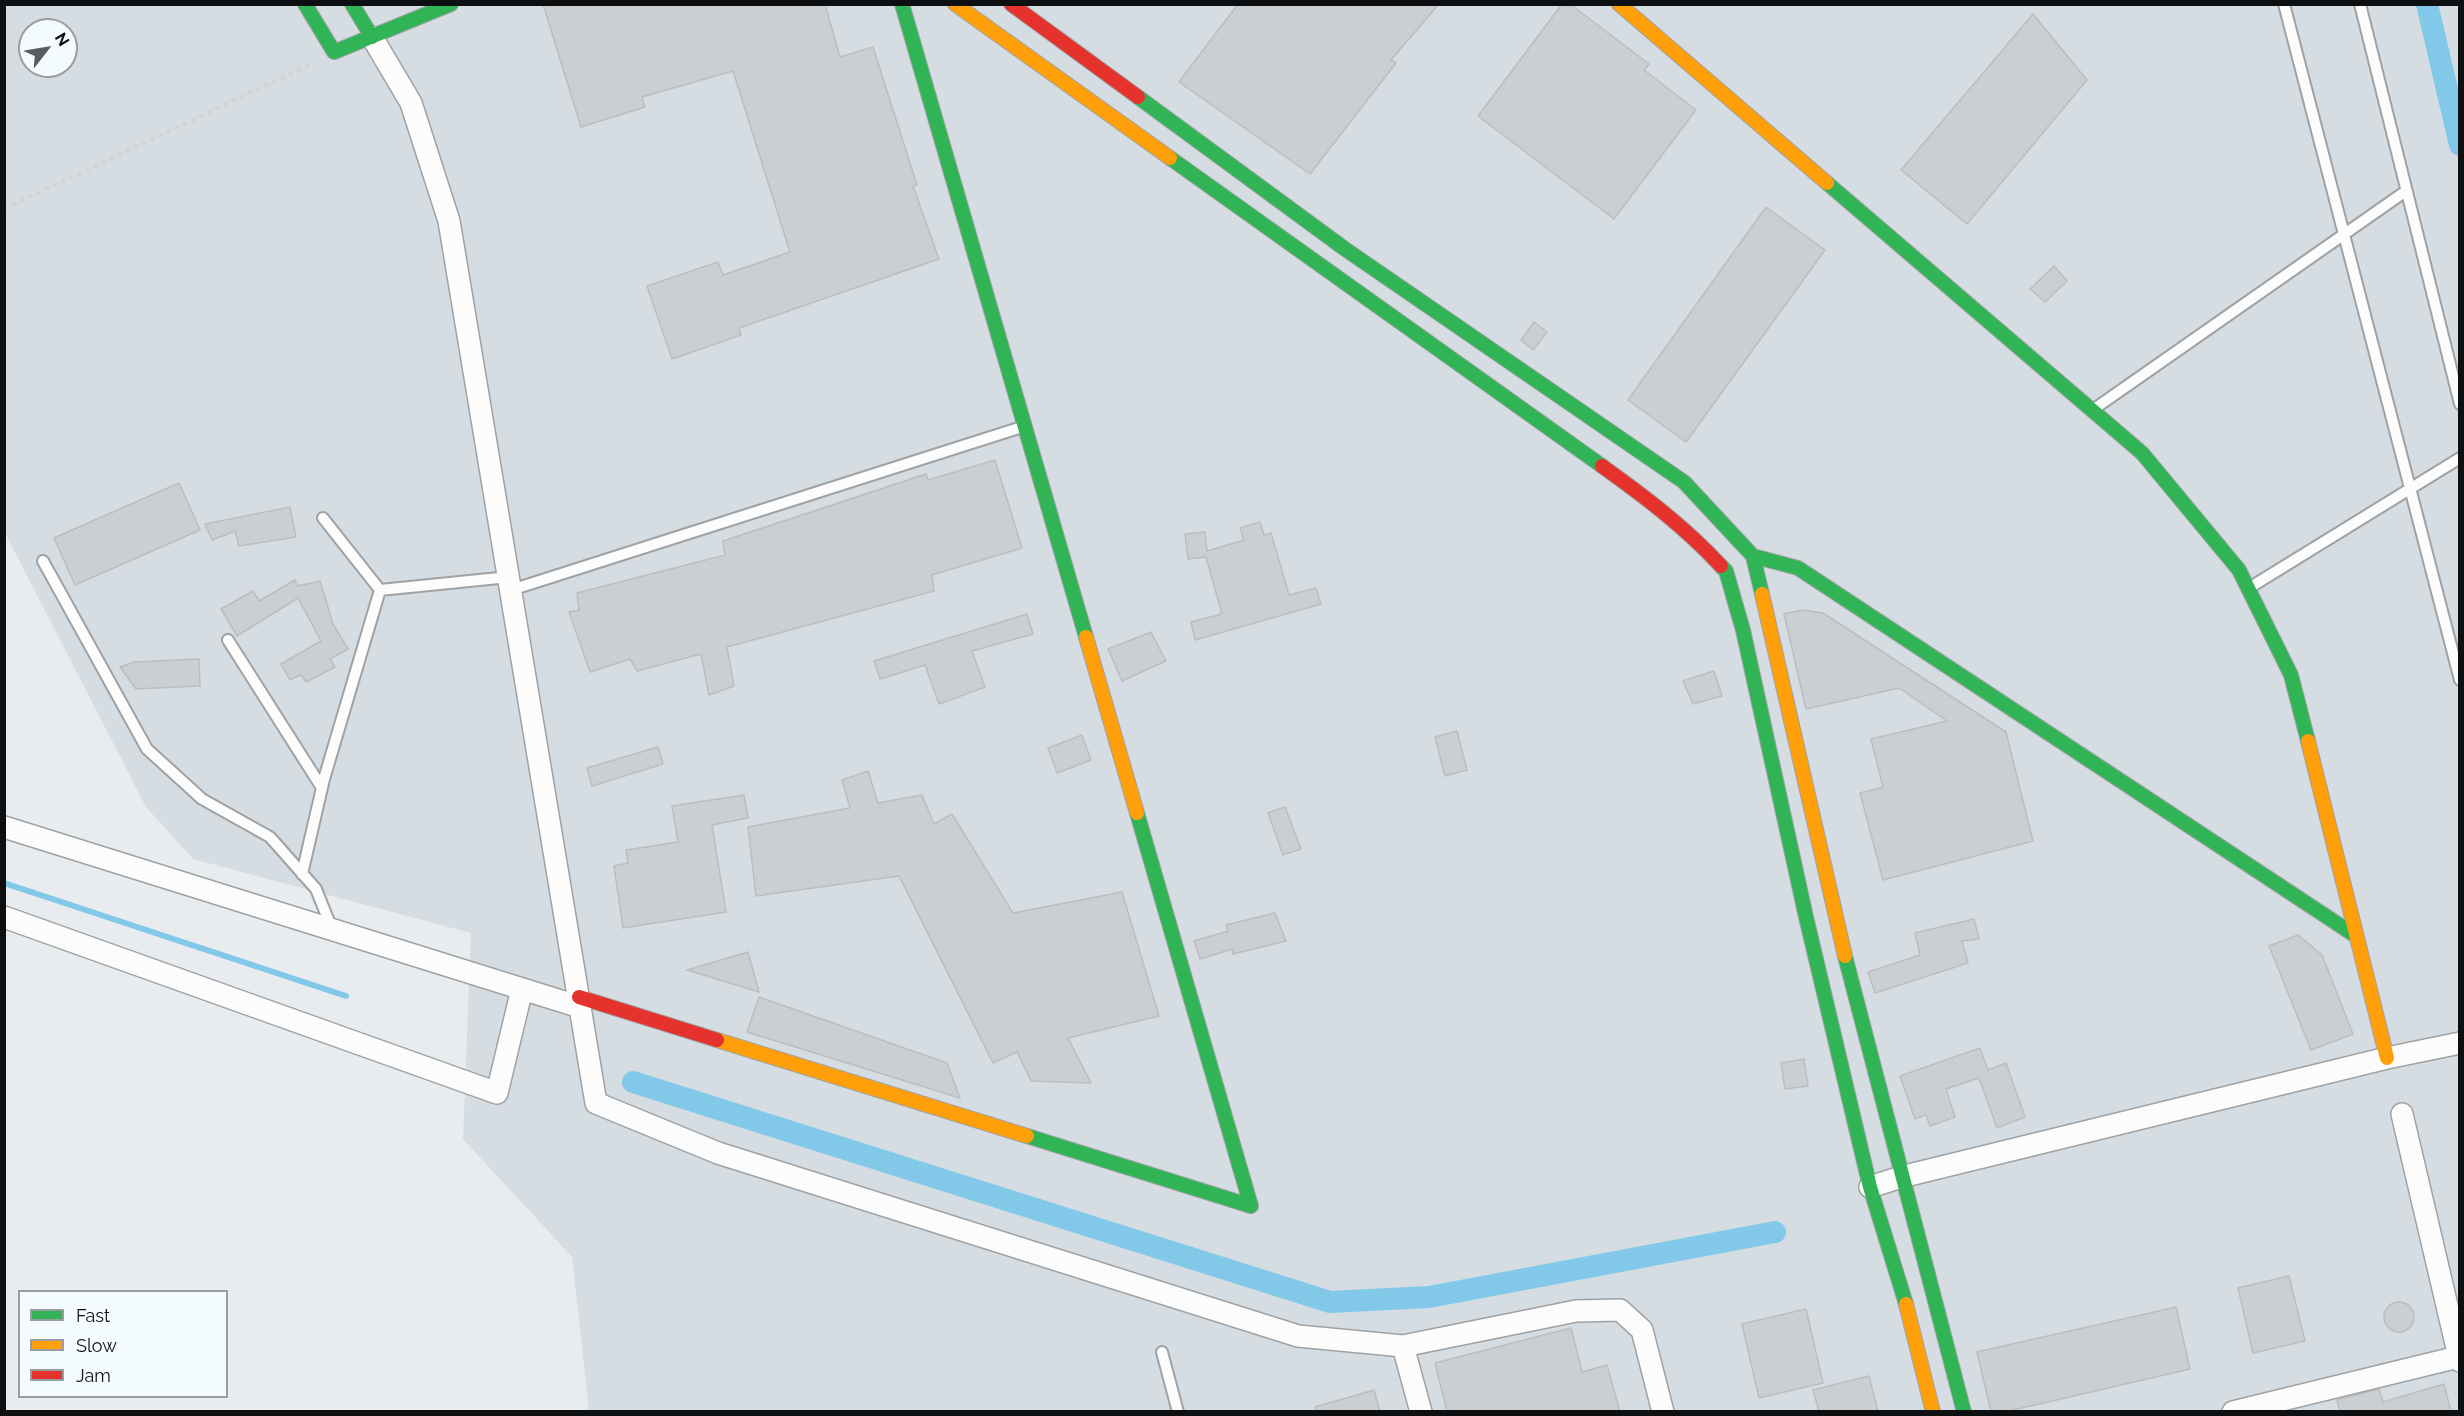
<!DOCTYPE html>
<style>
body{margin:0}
#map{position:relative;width:2464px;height:1416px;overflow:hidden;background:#e9ecef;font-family:Raleway,sans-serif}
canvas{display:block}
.frame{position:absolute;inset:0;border:6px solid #0d0f10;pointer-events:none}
.legend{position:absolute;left:18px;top:1290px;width:210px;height:108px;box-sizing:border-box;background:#f4fbfe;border:2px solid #989d9f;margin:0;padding:8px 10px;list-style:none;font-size:18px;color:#0d0f10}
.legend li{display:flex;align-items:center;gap:12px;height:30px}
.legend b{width:30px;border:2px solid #989d9f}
.north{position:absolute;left:18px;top:18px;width:60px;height:60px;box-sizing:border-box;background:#f4fbfe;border:2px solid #989d9f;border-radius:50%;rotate:59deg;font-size:16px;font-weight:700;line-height:24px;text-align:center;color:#0d0f10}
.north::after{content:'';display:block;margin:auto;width:21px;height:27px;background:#5a5c5e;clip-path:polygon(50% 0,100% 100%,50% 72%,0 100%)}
</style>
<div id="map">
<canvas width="2464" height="1416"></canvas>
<div class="frame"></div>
<ul class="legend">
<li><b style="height:8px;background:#30b455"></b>Fast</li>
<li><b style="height:8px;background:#ff9f0a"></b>Slow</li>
<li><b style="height:8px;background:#e5322d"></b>Jam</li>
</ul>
<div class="north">N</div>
</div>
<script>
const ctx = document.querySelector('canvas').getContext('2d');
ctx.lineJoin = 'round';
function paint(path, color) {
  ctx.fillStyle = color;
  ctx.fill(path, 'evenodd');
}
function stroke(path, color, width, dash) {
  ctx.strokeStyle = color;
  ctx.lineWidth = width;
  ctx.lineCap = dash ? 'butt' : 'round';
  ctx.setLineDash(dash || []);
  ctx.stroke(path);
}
paint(new Path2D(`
 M5,5H2459V1411H589L572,1257L463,1139L471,933L193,859L146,807L5,533ZM30,30H66V66H30Z`), '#d5dde3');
stroke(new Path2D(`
 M4,883L346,996`), '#82c8e9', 6);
stroke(new Path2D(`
 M2427,4L2460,145
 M633,1082L1330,1302L1429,1297L1775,1232`), '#82c8e9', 22);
const building = new Path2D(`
 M543,4H825L840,57L873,47L917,185L913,186L939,259L739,328L741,335L672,359L647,286L718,262L723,275L790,252L733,71L642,97L645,107L581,127Z
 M1238,4H1439L1391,60L1396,63L1310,174L1179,82Z
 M1562,4H1570L1649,64L1644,70L1696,110L1614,219L1478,116Z
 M2033,14L2087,80L1967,224L1901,170Z
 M1766,207L1825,250L1686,442L1628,400Z
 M2054,266L2067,281L2045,302L2030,289Z
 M1534,322L1547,332L1533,350L1521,340Z
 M995,460L1022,548L932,575L934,591L727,647L734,686L709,695L701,654L637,671L630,659L590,672L569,612L579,610L577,593L725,555L723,541L926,474L928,480Z
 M179,483L200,530L75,585L54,538Z
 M290,507L296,537L239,546L235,531L212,540L205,524Z
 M1260,522L1264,535L1271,533L1289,595L1316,588L1321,604L1195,640L1191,622L1222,614L1206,557L1188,559L1185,534L1205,532L1207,551L1244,540L1240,528Z
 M295,580L297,586L320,581L333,624L348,649L330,659L335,667L306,682L301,675L290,680L281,664L321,641L298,598L237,636L221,609L253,591L259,601Z
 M1802,610L1823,613L2006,732L2033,841L1883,880L1860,793L1883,787L1871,739L1947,721L1899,688L1806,709L1784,614Z
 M1027,614L1033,634L972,651L985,687L939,704L925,665L880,679L874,661Z
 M1151,632L1166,661L1122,681L1108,649Z
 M199,659L200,686L136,689L120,667L134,662Z
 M1714,671L1722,696L1693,704L1683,681Z
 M1457,731L1467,770L1445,776L1435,737Z
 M1082,735L1091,760L1057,773L1048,748Z
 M658,747L663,764L592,786L587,768Z
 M868,771L878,803L922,795L934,824L952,814L1013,913L1122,892L1159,1016L1068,1038L1091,1083L1031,1081L1017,1052L993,1063L899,876L756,896L748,827L850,808L842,780Z
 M744,795L748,818L712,825L726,912L623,928L614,866L628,863L626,850L678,842L672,806Z
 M1285,807L1301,849L1283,855L1268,813Z
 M1275,913L1286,941L1233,954L1232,949L1200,959L1194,941L1228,931L1226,925Z
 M1974,919L1979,939L1962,941L1968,963L1875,993L1868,972L1920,955L1915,933Z
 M2298,935L2322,955L2353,1034L2311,1050L2269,946Z
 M748,952L759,992L687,970Z
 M759,997L947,1063L960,1098L747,1032Z
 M1980,1048L1988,1070L2006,1063L2025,1117L1997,1128L1979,1078L1946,1089L1955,1117L1930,1126L1926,1115L1915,1119L1900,1076Z
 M1804,1059L1808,1086L1785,1089L1781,1063Z
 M2289,1276L2305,1341L2253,1353L2238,1288Z
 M2384 1317a15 15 0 1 1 30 0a15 15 0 1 1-30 0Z
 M2176,1307L2190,1369L2005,1412H1991L1977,1352Z
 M1806,1309L1823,1383L1759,1398L1742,1324Z
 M1571,1328L1582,1372L1607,1365L1620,1412H1447L1435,1363Z
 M1869,1376L1878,1412H1819L1813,1390Z
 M2444,1384L2451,1412H2340L2337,1400L2379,1389L2383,1402Z
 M1374,1390L1380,1412H1316L1315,1407Z`);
paint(building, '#cccfd1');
stroke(building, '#bbbdc0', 1.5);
const lane = new Path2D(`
 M2284,4L2460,680
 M2360,4L2460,404
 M2094,409L2406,191
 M43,561L147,749L202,799L270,837L316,889L332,929
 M2249,588L2460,458
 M380,590L509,577
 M511,590L1022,427
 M228,640L322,788
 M302,874L324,779L380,590L323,518
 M1162,1352L1178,1412`);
const street = new Path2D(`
 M372,37L411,103L449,221L596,1103L718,1153L1298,1336L1403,1346L1576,1311L1620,1310L1642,1330L1663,1412
 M4,827L580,1007
 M4,917L497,1093L522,989
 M2402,1114L2460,1361
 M1870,1187L1901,1177L2387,1058L2460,1043
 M1403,1346L1421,1412
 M2233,1412L2458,1357`);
const fast = new Path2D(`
 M305,4L334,52L451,4
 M352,4L372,37
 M902,4L1086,637
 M1138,97L1345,249L1684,482L1753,556L1762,594
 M1170,158L1602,466
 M1827,183L2142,453L2239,570L2291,675L2308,741
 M1753,556L1798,568L2356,936
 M1721,566L1726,571L1743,630L1806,917L1870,1187L1906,1304
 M1137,813L1251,1206
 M1845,956L1964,1412
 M1027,1136L1251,1206`);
const slow = new Path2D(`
 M955,4L1170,158
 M1619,4L1827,183
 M1762,594L1845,956
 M1086,637L1137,813
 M2308,741L2387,1058
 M717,1040L1027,1136
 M1906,1304L1933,1412`);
const jam = new Path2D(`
 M1011,4L1138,97
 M1602,466C1645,497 1685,527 1721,566
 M579,997L717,1040`);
stroke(lane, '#9fa2a4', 14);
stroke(street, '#9fa2a4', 24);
stroke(fast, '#9fa2a4', 16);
stroke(slow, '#9fa2a4', 16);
stroke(jam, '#9fa2a4', 16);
stroke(new Path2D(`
 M4,209L313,63`), '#d2d3d4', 4, [4.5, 4.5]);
stroke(lane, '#fcfcfd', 10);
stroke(street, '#fcfcfd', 21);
stroke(fast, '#30b455', 14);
stroke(slow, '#ff9f0a', 14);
stroke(jam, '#e5322d', 14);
</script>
